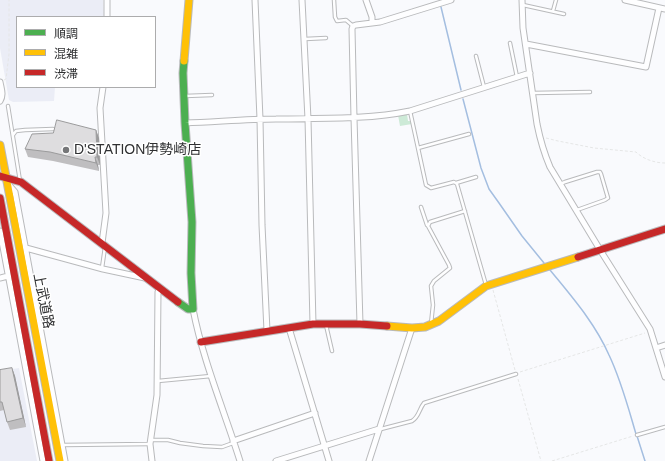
<!DOCTYPE html>
<meta charset="utf-8">
<style>
body{margin:0}
#map{position:relative;width:665px;height:461px;overflow:hidden;background:#f9fafd;font-family:Arial,"Noto Sans JP",sans-serif}
canvas{display:block}
.legend{position:absolute;left:16px;top:16px;width:140px;height:72px;box-sizing:border-box;background:#fff;border:1px solid #acacad;margin:0;padding:5px 7px;list-style:none;font-size:12px;color:#2f3032}
.legend li{display:flex;align-items:center;gap:8px;height:20px}
.legend b{width:20px;border:1px solid #acacad}
</style>
<div id="map">
<canvas width="665" height="461"></canvas>
<ul class="legend">
<li><b style="height:5px;background:#4caf50"></b>順調</li>
<li><b style="height:5px;background:#ffc107"></b>混雑</li>
<li><b style="height:5px;background:#c62828"></b>渋滞</li>
</ul>
</div>
<script>
const ctx = document.querySelector('canvas').getContext('2d');
ctx.lineJoin = 'round';
function paint(path, color) {
  ctx.fillStyle = color;
  ctx.fill(path, 'evenodd');
}
function stroke(path, color, width, dash) {
  ctx.strokeStyle = color;
  ctx.lineWidth = width;
  ctx.lineCap = dash ? 'butt' : 'round';
  ctx.setLineDash(dash || []);
  ctx.stroke(path);
}
function drawText(font, color, halo, rows, align = 'center') {
  ctx.font = font + ' Arial,"Noto Sans JP",sans-serif';
  ctx.lineWidth = 3;
  ctx.setLineDash([]);
  ctx.textBaseline = 'middle';
  ctx.strokeStyle = halo;
  ctx.fillStyle = color;
  for (const [text, x, y, turn = 0] of rows) {
    ctx.save();
    ctx.translate(x, y);
    ctx.rotate((+turn || 0) * Math.PI / 180);
    ctx.textAlign = isNaN(turn) ? turn : align;
    if (halo) ctx.strokeText(text, 0, 0);
    ctx.fillText(text, 0, 0);
    ctx.restore();
  }
}
paint(new Path2D(`
 M0,0H103L104,17H17V87H55L54,101L13,102L9,100L0,48Z
 M19,368L37,461H0V371Z`), '#ebedf6');
paint(new Path2D(`
 M407,114L408,121H411L412,124L400,126L398,115Z`), '#cdead7');
stroke(new Path2D(`
 M441,7L461,90
 M463,99L481,168L489,189L499,203L522,236L544,263
 M550,270C572,297 595,323 609,355C621,380 628,407 636,434
 M637,436L645,461`), '#a4bee0', 1.5);
const lane = new Path2D(`
 M334,0L335,17L337,21L346,20L353,26
 M523,5L564,14
 M553,11L556,0
 M305,39L326,38
 M510,43L517,77
 M476,56L484,87
 M533,93L590,92
 M185,96L212,95
 M8,106L20,181
 M410,111L426,185L431,188L454,182L457,184L486,285
 M13,135L16,131L25,130L53,129
 M418,148L469,134
 M456,183L476,177
 M560,184L565,182L597,172H600L601,174L608,198L605,200L577,210
 M421,207L427,225
 M102,268L105,247
 M431,324L433,305L431,286L434,281L450,268L449,265L428,226L430,222L465,211
 M326,325L332,351
 M158,381L211,376
 M381,429L412,421C419,417 419,409 424,403L516,374
 M637,435L665,427
 M151,440H168L180,443L203,446L222,447L233,443
 M63,445L150,444`);
const street = new Path2D(`
 M107,0V17
 M255,0L260,119L262,225L267,331
 M302,0L308,119L313,324
 M366,0L372,17V23
 M522,0L523,28L537,124C540,139 544,153 550,167L602,253L650,329L665,377
 M625,0L665,9
 M526,44L646,67L659,8
 M0,82C1,88 4,95 0,101
 M185,123C216,122 246,119 276,119C321,118 366,120 410,111L530,73
 M9,185L15,192L65,461
 M0,231L43,461
 M102,243L106,213L100,108L103,87
 M26,248L103,269L145,278
 M0,278L8,276
 M193,309C203,361 224,410 240,461
 M360,324L354,118L352,29L353,26L356,25L380,22L451,0
 M289,328L329,461
 M656,348L665,345
 M233,441L315,413
 M152,461L150,444L157,395L158,292L160,288
 M276,461L379,429
 M369,461L412,328`);
const fast = new Path2D(`
 M178,302L188,309H193L191,273L192,222L185,123L183,73L184,61`);
const slow = new Path2D(`
 M184,61L189,0
 M0,145L60,461
 M387,326L412,328L425,327L439,321L486,286L578,257`);
const jam = new Path2D(`
 M0,176L21,182L178,302
 M0,198L49,461
 M578,257L665,229
 M201,342L313,324H360L387,326`);
stroke(lane, '#b9babc', 4.5);
stroke(street, '#b9babc', 7);
stroke(fast, '#b9babc', 9);
stroke(slow, '#b9babc', 9);
stroke(jam, '#b9babc', 9);
stroke(new Path2D(`
 M4,80L6,79L9,54V0
 M546,138L558,141L594,148L636,152C643,159 655,163 665,163
 M493,290L515,370
 M520,372L645,333
 M518,379L541,461
 M552,461L633,436`), '#e5e6e6', 1, [3, 2]);
stroke(lane, '#fefeff', 2.5);
stroke(street, '#fefeff', 5);
stroke(fast, '#4caf50', 7);
stroke(slow, '#ffc107', 7);
stroke(jam, '#c62828', 7);
paint(new Path2D(`
 M96,130L99,138L100,165H98L99,171L53,161L28,157L25,149L53,133Z
 M12,368L15,376L26,427L10,430L7,422L4,410L0,411V370Z`), '#bfbec0');
paint(new Path2D(`
 M96,130L99,138L100,165L97,157Z
 M95,157L98,165L99,171L96,163Z
 M12,368L15,376L26,427L23,418Z`), '#9b9b9c');
const building = new Path2D(`
 M57,120L96,130L97,157H95L96,163L50,152L25,149L32,134L53,133Z
 M12,368L23,418L7,422L2,402H0V370Z`);
paint(building, '#dedddf');
stroke(building, '#9b9b9c', 1);
for (const [x, y, r, color] of [
 [66,150,4,"#767779"]
]) {
  const dot = new Path2D();
  dot.arc(x, y, r, 0, 2 * Math.PI);
  ctx.fillStyle = color;
  ctx.fill(dot);
  stroke(dot, '#fff', 1.5);
}
drawText('14px', '#2f3032', '#fff', [
 ["D'STATION伊勢崎店",74,150]
], 'left');
drawText('14px', '#2f3032', '#fff', [
 ["上武道路",43,301,79]
]);
</script>
